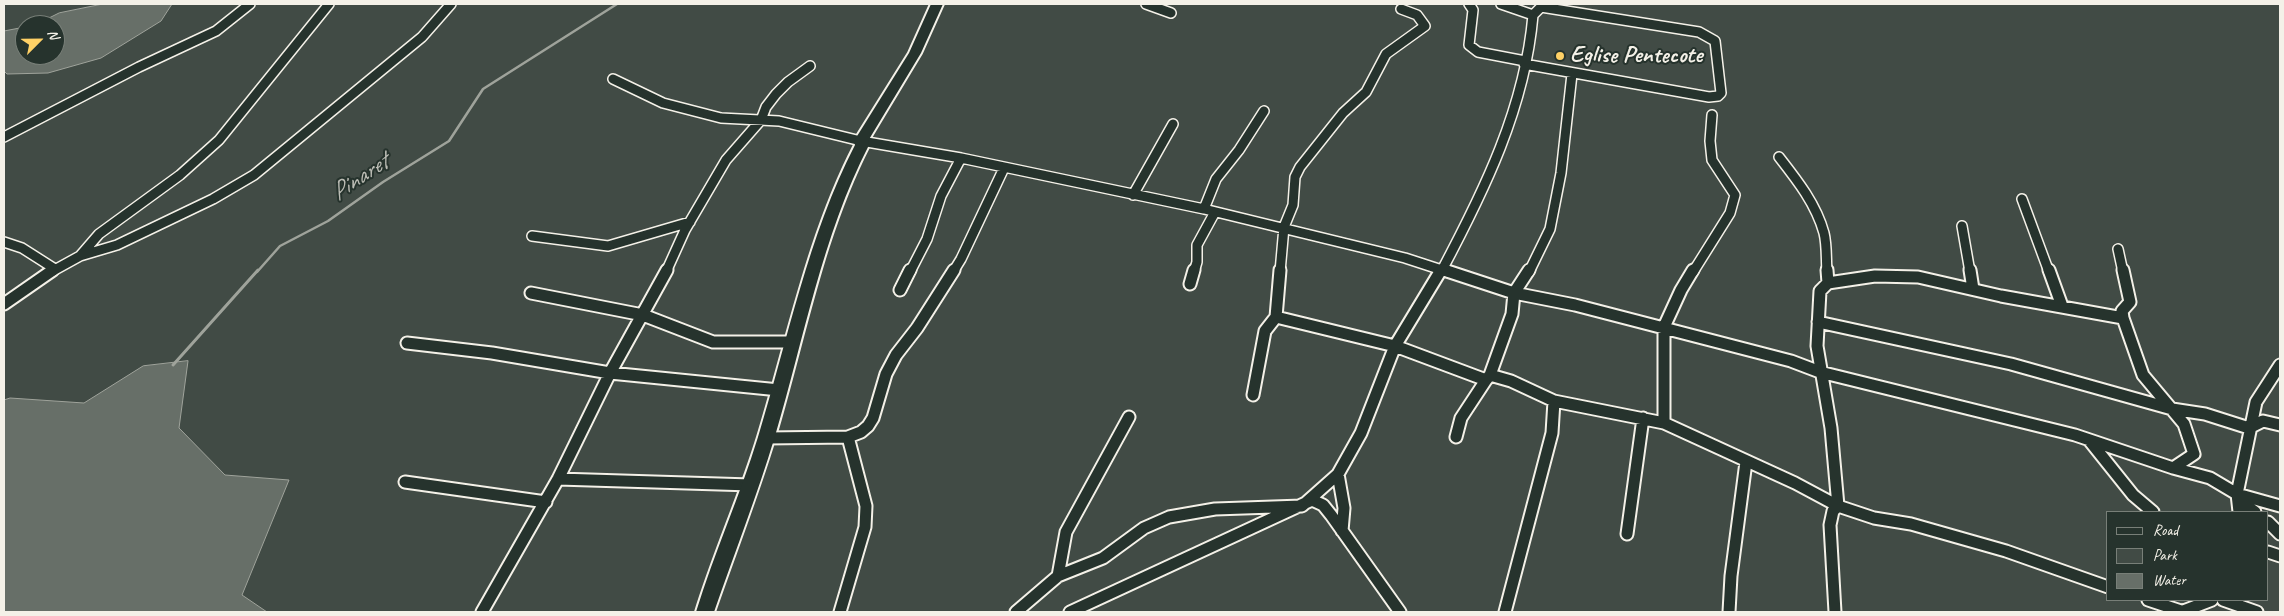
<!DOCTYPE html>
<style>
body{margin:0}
#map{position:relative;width:2284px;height:616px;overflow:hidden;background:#26332d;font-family:Caveat,sans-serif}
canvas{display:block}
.frame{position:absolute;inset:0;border:5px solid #f4f1e8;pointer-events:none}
.legend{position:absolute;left:2106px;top:511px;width:162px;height:90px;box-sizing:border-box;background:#26332d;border:1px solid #787f78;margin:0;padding:6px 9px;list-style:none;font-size:15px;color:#f4f1e8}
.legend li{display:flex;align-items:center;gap:10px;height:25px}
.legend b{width:25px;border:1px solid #787f78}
.north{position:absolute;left:15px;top:15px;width:50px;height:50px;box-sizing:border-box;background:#26332d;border:1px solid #787f78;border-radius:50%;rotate:67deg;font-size:14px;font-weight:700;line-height:20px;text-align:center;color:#f4f1e8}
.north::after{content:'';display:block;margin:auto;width:18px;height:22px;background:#ffd166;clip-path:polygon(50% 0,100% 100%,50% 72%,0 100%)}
</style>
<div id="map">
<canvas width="2284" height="616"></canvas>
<div class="frame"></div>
<ul class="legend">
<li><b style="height:6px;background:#26332d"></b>Road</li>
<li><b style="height:14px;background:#414b45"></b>Park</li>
<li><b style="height:14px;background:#676f68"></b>Water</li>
</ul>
<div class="north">N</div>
</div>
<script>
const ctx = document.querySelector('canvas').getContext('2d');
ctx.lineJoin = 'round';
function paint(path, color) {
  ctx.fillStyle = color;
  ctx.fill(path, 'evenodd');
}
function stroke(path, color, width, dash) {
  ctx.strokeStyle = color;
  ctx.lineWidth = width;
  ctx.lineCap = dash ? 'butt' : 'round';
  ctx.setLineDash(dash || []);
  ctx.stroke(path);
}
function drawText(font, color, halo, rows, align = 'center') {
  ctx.font = font + ' Caveat,sans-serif';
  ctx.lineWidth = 4;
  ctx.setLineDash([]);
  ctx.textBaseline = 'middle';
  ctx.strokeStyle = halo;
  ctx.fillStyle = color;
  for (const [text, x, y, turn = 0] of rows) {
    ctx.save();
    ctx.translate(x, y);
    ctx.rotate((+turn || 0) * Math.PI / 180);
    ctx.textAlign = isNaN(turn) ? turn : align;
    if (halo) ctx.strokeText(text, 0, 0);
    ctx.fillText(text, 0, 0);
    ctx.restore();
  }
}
paint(new Path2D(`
 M4,4H2280V612H4ZM25,25H55V55H25ZM2108,512H2268V600H2108Z`), '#414b45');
const water = new Path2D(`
 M103,4H172L161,21L101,58L48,73L7,74L4,71V31L25,27V55H55V25H35L59,13Z
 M188,361L179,428L225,475L289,480L242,595L267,612H4V400L10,398L84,403L143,366Z`);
paint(water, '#676f68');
stroke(water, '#9fa39b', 1);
stroke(new Path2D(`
 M257,272L280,246L328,221L383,182L449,141L483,89L617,4`), '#9fa39b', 2.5);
stroke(new Path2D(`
 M173,365L258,270`), '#9fa39b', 3);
const minorFar1 = new Path2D(`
 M1146,4L1171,13
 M1469,4L1473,10L1469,45L1478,52L1525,61
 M1501,4L1533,15L1541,7L1699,32L1715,41L1721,93L1718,96L1709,97L1524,64
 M613,79L663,103L721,118L779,121L861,141L961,158L1204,209L1405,258L1448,272
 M4,137L139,67L216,31L250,4
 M1779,157C1797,180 1816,204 1824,233C1827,245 1826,259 1827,272
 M1133,195L1173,124
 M2022,199L2049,272
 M1204,209L1216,179L1239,150L1264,111
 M1962,226L1970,272
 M532,236L608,246L690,222
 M4,242L22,248L55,269
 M2118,249L2123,272
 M80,256L117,245L213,199L254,175L422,37L451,4
 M51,272L80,256L99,234L180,175L219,140L329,4
 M666,272L685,230L726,160L761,120L766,107L776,94L788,82L810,66
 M910,272L927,239L941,196L961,158
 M953,272L961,259L1004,168
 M1194,272L1197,262V245L1215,212
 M1280,272L1284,227L1293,205L1295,177L1300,167L1343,113L1366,92L1386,54L1425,26L1417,15L1401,9
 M1441,272C1484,191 1525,108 1533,15
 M1529,272L1550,229L1561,173L1572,74
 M1693,272L1730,213L1735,195L1712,160L1710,141L1712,115`);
const minor = new Path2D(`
 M1444,270L1514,293L1575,305L1791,361L1820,372L2075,435L2173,468L2210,478L2237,494L2280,506
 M1827,270L1828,283L1820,291L1817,346L1831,428L1838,506L1833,511L1830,525L1835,612
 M1970,270L1973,289
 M2049,270L2062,306
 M2123,270L2130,302L2122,311L2123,318
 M1828,283L1875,276L1918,277L2001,296L2123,318L2143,375L2184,424L2194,454L2173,468
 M1190,284L1194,270
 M900,290L910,270
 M531,293L643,315L713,342H793
 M4,304L53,270
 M1276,317L1395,346L1486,380L1490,375L1511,381L1554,401L1664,423L1795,483L1838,506L1874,518L1911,524L2006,551L2108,587
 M1818,322L2011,364L2172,409L2205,414L2249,428L2263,421L2280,425
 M407,343L492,353L610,373L779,390
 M1490,375L1512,314L1514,293L1529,270
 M1253,395L1265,331L1276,317L1280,270
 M1664,423V327L1681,290L1693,270
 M848,437L861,432L868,426L873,418L886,374L896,355L917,328L954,270
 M1456,437L1461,418L1486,380
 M766,438L848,437L866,506L865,527L840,612
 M2089,440L2133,495L2153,512
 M1338,474L1344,508L1342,531
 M558,479L751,485
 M405,482L546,502
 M2239,500L2255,512
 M2239,512L2237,494L2256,402L2280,365
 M2268,522L2280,534
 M1627,534L1643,418
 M2268,552L2280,556
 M1058,576L1103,558L1144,528L1169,517L1215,509L1302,506L1338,474L1361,433L1395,346L1441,270
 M2148,600L2181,611
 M2223,600L2257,612
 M482,612L558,479L610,373L667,270
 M1016,612L1058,576L1066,532L1129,417
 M1070,612L1312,500L1323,505L1331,515L1400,612
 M1505,612L1552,433L1554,401
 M1729,612L1731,576L1746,462
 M2181,612L2212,600`);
const secondary = new Path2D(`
 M931,4H943L921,53L868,141L869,145C822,236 804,339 775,436C757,496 734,554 714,612H696C714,553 740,496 758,437C788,339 808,236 855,145L854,141L909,53Z`);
stroke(minorFar1, '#f4f1e8', 12);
stroke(minor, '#f4f1e8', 15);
stroke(secondary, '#f4f1e8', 4);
stroke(minorFar1, '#26332d', 9);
stroke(minor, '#26332d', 11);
paint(secondary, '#26332d');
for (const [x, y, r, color] of [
 [1560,56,5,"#ffd166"]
]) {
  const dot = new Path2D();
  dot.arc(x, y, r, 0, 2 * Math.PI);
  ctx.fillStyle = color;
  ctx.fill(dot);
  stroke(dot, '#26332d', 2);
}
drawText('bold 24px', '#f4f1e8', '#26332d', [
 ["Eglise Pentecote",1570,56]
], 'left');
drawText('italic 25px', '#bcbdb5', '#26332d', [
 ["Pinaret",360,178,-34]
]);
</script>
